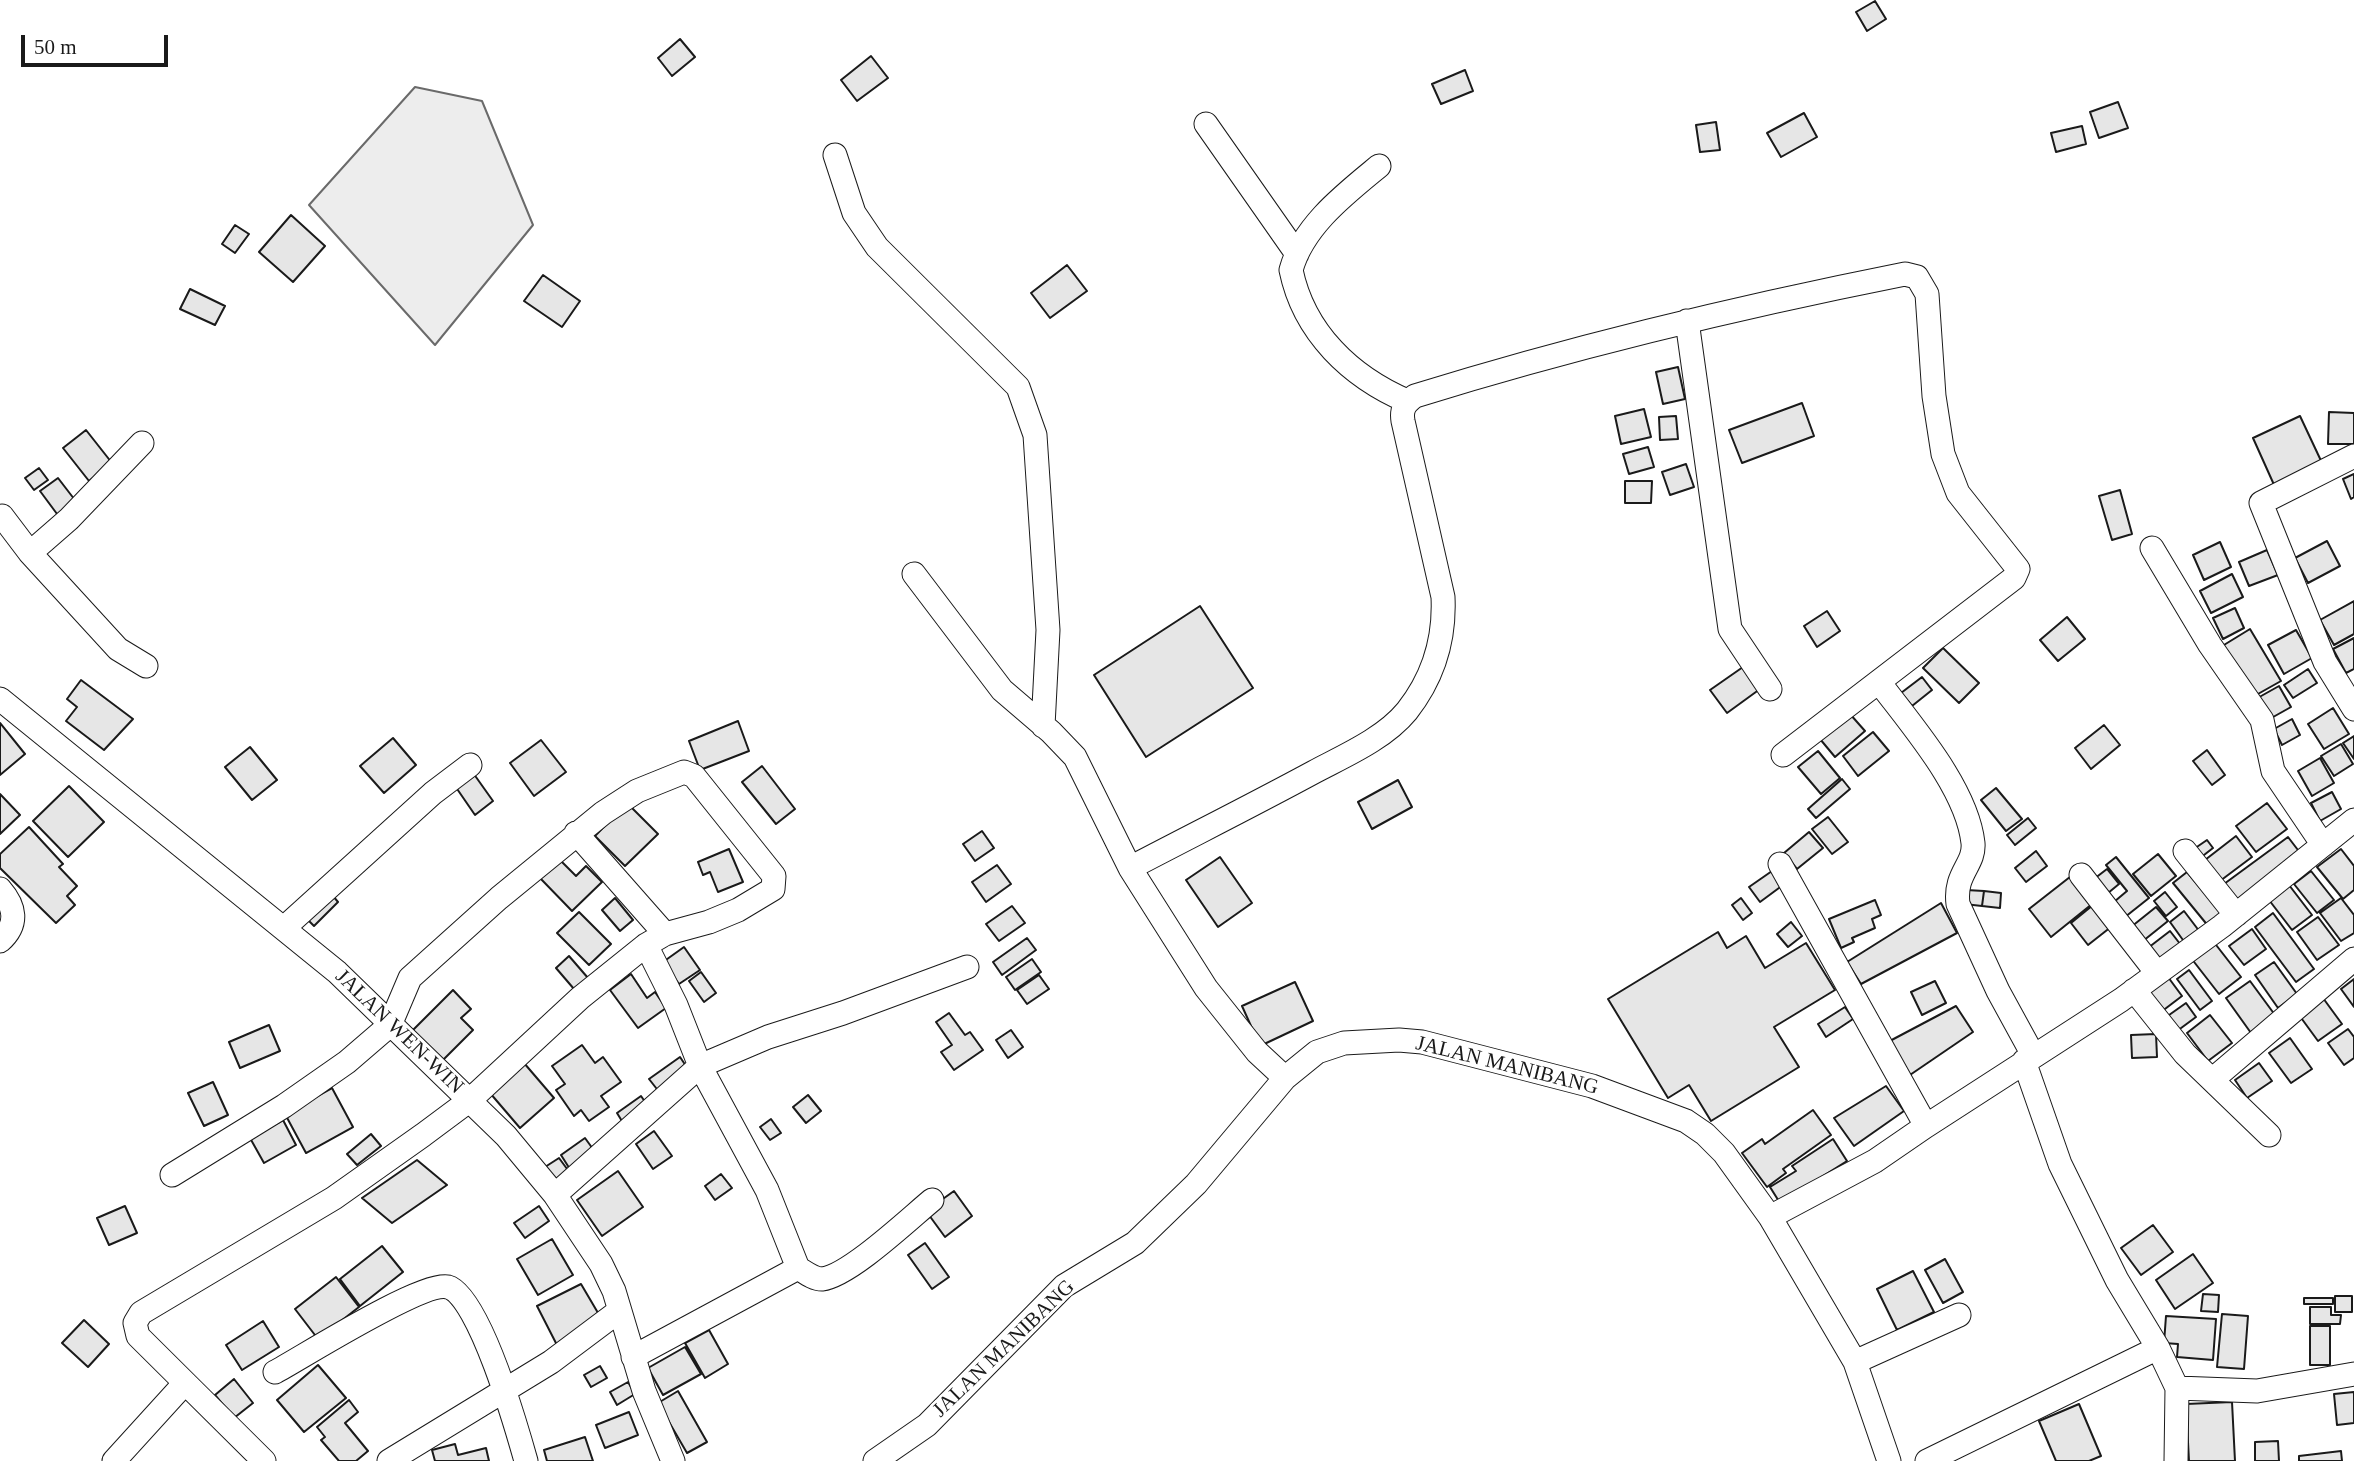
<!DOCTYPE html>
<style>
body{margin:0}
#map{position:relative;width:2354px;height:1461px;overflow:hidden;background:#fff;font-family:"Times New Roman",serif}
canvas{display:block}
.scale{position:absolute;left:21px;top:35px;width:147px;height:32px;box-sizing:border-box;border:4px solid #1a1a1a;border-top:0;padding-left:9px;font-size:21px;line-height:24px;white-space:nowrap;color:#1a1a1a;-webkit-text-stroke:5px #fff;paint-order:stroke}
</style>
<div id="map">
<canvas width="2354" height="1461"></canvas>
<div class="scale">50 m</div>
</div>
<script>
const ctx = document.querySelector('canvas').getContext('2d');
ctx.lineJoin = 'round';
function paint(path, color) {
  ctx.fillStyle = color;
  ctx.fill(path, 'evenodd');
}
function stroke(path, color, width, dash) {
  ctx.strokeStyle = color;
  ctx.lineWidth = width;
  ctx.lineCap = dash ? 'butt' : 'round';
  ctx.setLineDash(dash || []);
  ctx.stroke(path);
}
function drawText(font, color, halo, rows, align = 'center') {
  ctx.font = font + ' "Times New Roman",serif';
  ctx.lineWidth = 5;
  ctx.setLineDash([]);
  ctx.textBaseline = 'middle';
  ctx.strokeStyle = halo;
  ctx.fillStyle = color;
  for (const [text, x, y, turn = 0] of rows) {
    ctx.save();
    ctx.translate(x, y);
    ctx.rotate((+turn || 0) * Math.PI / 180);
    ctx.textAlign = isNaN(turn) ? turn : align;
    if (halo) ctx.strokeText(text, 0, 0);
    ctx.fillText(text, 0, 0);
    ctx.restore();
  }
}
const built = new Path2D(`
 M415,87L482,101L533,225L435,345L309,205Z`);
paint(built, '#ededed');
stroke(built, '#6a6a6a', 2);
const building = new Path2D(`
 M1875,1L1886,19L1867,31L1856,12Z
 M680,39L695,57L672,76L658,58Z
 M871,56L888,78L857,101L841,80Z
 M1465,70L1473,91L1441,104L1432,84Z
 M2118,102L2128,128L2099,138L2090,112Z
 M1804,113L1817,137L1781,157L1767,133Z
 M1716,122L1720,150L1700,152L1696,125Z
 M2082,126L2086,144L2056,152L2051,133Z
 M291,215L325,246L293,282L259,252Z
 M235,225L249,234L235,253L222,244Z
 M1067,265L1087,291L1050,318L1031,293Z
 M543,275L580,301L562,327L524,301Z
 M190,289L225,306L215,325L180,309Z
 M1678,367L1685,399L1663,404L1656,372Z
 M1802,403L1814,436L1742,463L1729,430Z
 M1644,409L1651,437L1621,444L1615,416Z
 M2329,412L2354,413V444H2328Z
 M1676,416L1678,439L1660,440L1659,417Z
 M2300,416L2323,465L2275,487L2253,438Z
 M86,430L112,463L89,481L63,448Z
 M1648,447L1654,467L1629,474L1623,454Z
 M1686,464L1694,487L1670,495L1662,472Z
 M39,468L48,480L34,490L25,478Z
 M2354,474V497L2351,499L2343,479Z
 M58,478L78,504L60,518L40,491Z
 M1625,481H1652L1651,503H1625Z
 M2120,490L2132,534L2112,540L2099,496Z
 M2327,541L2340,566L2308,583L2295,558Z
 M2220,542L2231,567L2204,580L2193,555Z
 M2267,550L2278,575L2249,586L2239,562Z
 M2232,574L2243,597L2211,613L2200,591Z
 M2354,601V634L2334,645L2320,620Z
 M1200,606L1253,688L1146,757L1094,675Z
 M2235,608L2244,628L2223,639L2213,618Z
 M1827,611L1840,631L1817,647L1804,626Z
 M2067,617L2085,639L2058,661L2040,640Z
 M2250,629L2281,681L2249,699L2219,648Z
 M2296,630L2312,658L2284,674L2268,645Z
 M2354,638V669L2346,673L2333,649Z
 M1943,648L1979,683L1959,703L1923,668Z
 M1743,667L1760,689L1727,713L1710,690Z
 M2308,669L2317,683L2293,698L2284,685Z
 M1922,677L1932,690L1912,706L1901,693Z
 M81,680L133,719L104,750L66,721L77,707L67,699Z
 M2279,686L2291,707L2266,721L2254,700Z
 M2333,708L2349,734L2324,749L2308,724Z
 M1850,714L1865,731L1835,757L1820,739Z
 M2292,719L2300,735L2282,745L2274,729Z
 M738,721L749,751L700,770L689,741Z
 M0,723L25,754L0,775Z
 M2104,725L2120,745L2091,769L2075,748Z
 M1873,732L1889,751L1858,776L1843,756Z
 M2354,736V759L2343,743Z
 M393,738L416,765L384,793L360,766Z
 M541,740L566,772L534,796L510,763Z
 M2341,744L2353,764L2334,776L2321,756Z
 M250,747L277,780L252,800L225,767Z
 M2207,750L2225,775L2212,785L2193,761Z
 M1818,751L1840,778L1821,794L1798,767Z
 M2320,758L2334,783L2312,796L2298,771Z
 M762,766L795,809L776,824L742,782Z
 M471,770L493,801L475,815L453,783Z
 M1842,779L1850,789L1816,818L1808,809Z
 M1398,780L1412,807L1372,829L1358,802Z
 M69,786L104,822L68,857L33,821Z
 M1996,788L2022,819L2006,831L1981,800Z
 M2332,792L2341,809L2320,821L2311,803Z
 M0,794L20,815L0,834Z
 M627,803L658,834L625,866L595,836Z
 M2267,803L2287,829L2256,852L2236,826Z
 M1828,817L1848,842L1832,854L1812,829Z
 M2028,818L2036,828L2015,845L2007,835Z
 M29,827L63,864L59,867L77,886L67,896L75,905L56,923L0,868V854Z
 M982,831L994,848L975,861L963,844Z
 M1809,832L1823,848L1797,869L1784,853Z
 M2236,836L2252,857L2220,881L2205,860Z
 M2288,837L2301,854L2238,902L2224,884Z
 M2207,840L2213,848L2195,862L2188,853Z
 M729,849L743,882L718,892L710,872L703,875L698,862Z
 M2341,849L2354,866V890L2343,899L2317,867Z
 M2036,851L2047,866L2026,882L2015,868Z
 M2158,854L2176,876L2151,896L2133,874Z
 M1220,857L1252,903L1218,927L1186,880Z
 M2116,857L2149,898L2120,921L2108,907L2127,891L2106,865Z
 M559,859L576,876L586,866L602,882L572,911L540,878Z
 M997,865L1011,884L986,902L972,882Z
 M2107,869L2119,884L2102,898L2090,882Z
 M1772,871L1783,885L1760,902L1749,887Z
 M2311,871L2334,900L2317,913L2294,884Z
 M2187,872L2223,915L2209,927L2173,883Z
 M2075,873L2097,900L2051,937L2029,909Z
 M2289,885L2312,915L2292,930L2269,900Z
 M1966,890L1984,891L1982,906L1964,904Z
 M1984,891L2001,893L2000,908L1982,906Z
 M2165,892L2177,907L2166,916L2154,901Z
 M333,896L338,902L314,926L308,920Z
 M615,898L633,920L620,931L602,910Z
 M1741,898L1752,913L1743,920L1732,905Z
 M2341,898L2354,915V933L2341,941L2320,913Z
 M1875,900L1881,915L1872,919L1875,928L1852,938L1854,942L1841,948L1829,919Z
 M2098,901L2116,923L2088,945L2071,923Z
 M1941,903L1957,933L1861,984L1847,962Z
 M1012,906L1025,923L999,941L986,924Z
 M2156,907L2168,921L2138,945L2126,931Z
 M2184,911L2203,936L2188,947L2170,922Z
 M579,912L611,944L589,965L557,933Z
 M2273,913L2314,969L2296,982L2255,927Z
 M2318,917L2339,945L2317,960L2297,932Z
 M1791,922L1802,936L1788,947L1777,934Z
 M2252,929L2266,949L2244,965L2229,946Z
 M2170,931L2184,949L2158,968L2144,951Z
 M1718,932L1727,948L1746,936L1765,968L1806,943L1835,990L1774,1027L1799,1067L1711,1121L1689,1085L1668,1098L1608,999Z
 M1027,938L1036,950L1002,975L993,962Z
 M2213,941L2241,977L2219,994L2191,958Z
 M684,947L700,970L679,984L663,962Z
 M569,956L588,978L574,989L556,968Z
 M1032,959L1041,972L1015,990L1006,977Z
 M2274,962L2297,994L2278,1008L2255,975Z
 M2189,970L2212,1001L2200,1010L2177,979Z
 M701,972L716,993L704,1002L689,981Z
 M631,974L647,998L655,992L666,1008L638,1028L610,990Z
 M1039,975L1049,989L1027,1004L1017,990Z
 M2168,977L2182,996L2161,1012L2147,993Z
 M2354,979V1007L2341,989Z
 M1935,981L1946,1003L1922,1015L1911,992Z
 M2250,981L2275,1015L2251,1033L2226,998Z
 M1295,982L1313,1021L1260,1046L1242,1006Z
 M453,990L471,1009L461,1018L473,1030L442,1061L412,1031Z
 M2323,998L2342,1024L2318,1041L2299,1015Z
 M2186,1003L2196,1017L2173,1034L2162,1020Z
 M1956,1006L1973,1032L1907,1077L1886,1043Z
 M1845,1007L1853,1019L1826,1037L1818,1024Z
 M949,1013L965,1035L970,1032L983,1050L954,1070L941,1052L952,1045L936,1022Z
 M2210,1015L2232,1043L2208,1061L2187,1033Z
 M269,1025L280,1051L240,1068L229,1042Z
 M2348,1029L2354,1037V1058L2344,1065L2328,1043Z
 M1011,1030L1023,1047L1008,1058L996,1040Z
 M2156,1034L2157,1057L2132,1058L2131,1035Z
 M2290,1038L2312,1069L2291,1083L2269,1053Z
 M582,1045L595,1063L603,1057L621,1082L601,1096L609,1107L589,1121L581,1110L574,1116L556,1090L565,1084L552,1066Z
 M680,1057L690,1072L660,1093L649,1079Z
 M524,1063L554,1098L520,1128L490,1093Z
 M2259,1063L2272,1081L2247,1098L2235,1080Z
 M213,1082L228,1115L204,1126L188,1093Z
 M1886,1086L1904,1111L1854,1146L1834,1118Z
 M332,1088L353,1127L306,1153L285,1114Z
 M808,1095L821,1111L806,1123L793,1107Z
 M641,1096L650,1109L625,1126L617,1113Z
 M1813,1110L1831,1135L1783,1169L1786,1173L1767,1187L1742,1153L1762,1139L1765,1144Z
 M771,1119L781,1133L770,1140L760,1127Z
 M283,1120L296,1145L264,1163L250,1138Z
 M654,1131L672,1156L653,1169L636,1144Z
 M371,1134L381,1146L357,1165L347,1154Z
 M585,1138L598,1156L573,1174L561,1155Z
 M1833,1139L1847,1161L1780,1203L1770,1187L1796,1171L1792,1166Z
 M559,1158L573,1177L558,1187L545,1167Z
 M417,1160L447,1185L392,1223L362,1198Z
 M618,1171L643,1207L602,1236L577,1200Z
 M721,1174L732,1188L715,1200L705,1186Z
 M954,1191L972,1216L945,1237L926,1211Z
 M125,1206L137,1233L109,1245L97,1218Z
 M539,1206L549,1221L525,1238L514,1223Z
 M2153,1225L2173,1252L2141,1275L2121,1248Z
 M552,1239L573,1275L538,1295L517,1259Z
 M925,1243L949,1277L932,1289L908,1255Z
 M382,1246L403,1272L360,1306L340,1279Z
 M2193,1254L2213,1283L2175,1309L2156,1280Z
 M1945,1259L1963,1292L1943,1303L1925,1270Z
 M1913,1271L1934,1312L1897,1330L1877,1289Z
 M336,1277L359,1307L318,1339L295,1309Z
 M581,1284L601,1318L559,1349L537,1306Z
 M2203,1294L2219,1295L2218,1312L2201,1311Z
 M2335,1296H2352V1312H2335Z
 M2304,1298H2333V1304H2304Z
 M2310,1307H2331V1315H2341L2340,1324H2310Z
 M2222,1314L2248,1316L2244,1369L2217,1367Z
 M2166,1316L2216,1319L2213,1360L2177,1357L2178,1344L2164,1343Z
 M84,1320L109,1344L88,1367L62,1343Z
 M263,1321L279,1347L242,1370L226,1345Z
 M2310,1326H2330V1365H2310Z
 M709,1330L728,1364L705,1378L685,1343Z
 M685,1347L701,1374L663,1395L648,1368Z
 M318,1365L346,1398L304,1432L277,1400Z
 M600,1366L607,1378L591,1387L584,1375Z
 M234,1379L253,1403L234,1418L215,1395Z
 M628,1382L635,1394L617,1405L610,1392Z
 M678,1391L707,1442L687,1453L658,1403Z
 M2354,1392V1423L2337,1425L2334,1394Z
 M349,1400L358,1412L345,1423L368,1451L356,1461H339L321,1440L325,1437L317,1427Z
 M2232,1402L2235,1461H2189L2186,1404Z
 M2079,1404L2101,1456L2089,1461H2056L2039,1421Z
 M629,1412L638,1435L605,1448L596,1425Z
 M585,1437L593,1461H547L544,1450Z
 M2278,1441L2279,1461H2255V1442Z
 M455,1444L458,1455L486,1448L489,1461H435L432,1450Z
 M2341,1451L2342,1461H2299V1456Z`);
paint(building, '#e6e6e6');
stroke(building, '#1a1a1a', 2);
const minor = new Path2D(`
 M1206,124L1297,254
 M835,155L854,213L877,247L1018,387L1035,435L1048,630L1043,726
 M1379,166C1345,194 1303,226 1291,270C1304,333 1351,377 1407,401
 M1687,321L1730,629L1770,689
 M2354,456L2261,503L2325,662L2354,709
 M0,518L2,516L30,553L69,519L142,443
 M2152,548L2210,645L2262,720L2273,771L2323,845
 M30,553L118,649L146,666
 M914,574L1002,690L1051,732L1075,757L1130,868L1206,988L1257,1052L1285,1078
 M1879,682C1912,726 1967,788 1973,843C1975,865 1954,873 1958,904L1998,991L2033,1055
 M0,699L337,972L506,1136L555,1195L601,1264L614,1291L644,1391L673,1461
 M576,833L665,934
 M2185,851L2236,915
 M1130,868C1191,836 1253,805 1314,772C1344,756 1384,739 1407,711C1433,678 1445,639 1443,597L1403,421C1401,409 1405,403 1415,396C1576,346 1739,307 1905,274L1917,277L1927,294L1934,396L1943,454L1958,493L2018,569L2014,578L1783,755
 M2081,875L2157,973
 M0,889C15,906 19,924 0,941
 M285,927L433,793L470,765
 M646,945L676,1005L700,1066L767,1190L798,1268
 M2134,990L2185,1054L2212,1080L2354,959
 M2024,1061L2060,1164L2117,1280L2158,1348L2177,1388L2257,1391L2354,1374
 M2212,1080L2269,1135
 M1926,1126L2121,1000L2222,926L2354,820
 M172,1175L284,1106L347,1062L390,1025L410,978L499,898L603,813L637,791L684,772L694,776L774,876L773,889L738,910L709,922L665,934L646,945L580,998L470,1100L423,1135L334,1198L141,1313L135,1323L138,1336L264,1461
 M555,1195L700,1066L768,1037L843,1013L967,967
 M1770,1217L1875,1161L1926,1126L1780,864
 M633,1357L798,1268C805,1272 813,1279 822,1279C849,1276 909,1219 932,1200
 M1855,1362L1959,1315
 M275,1372C303,1357 422,1281 448,1287C479,1295 517,1429 526,1461
 M114,1461L184,1384
 M389,1461L551,1362L619,1311
 M875,1461L927,1425L1064,1286L1135,1243L1196,1184L1285,1078L1317,1052L1344,1043L1399,1040L1422,1042L1592,1086L1686,1121L1705,1134L1724,1153L1770,1217L1855,1362L1889,1461
 M1927,1461L2158,1348
 M2176,1461L2177,1388`);
stroke(minor, '#1a1a1a', 25);
stroke(minor, '#fff', 23);
drawText('21px', '#1a1a1a', '#fff', [
 ["JALAN WEN-WIN",399,1032,44],
 ["JALAN MANIBANG",1507,1066,14],
 ["JALAN MANIBANG",1004,1349,-44]
]);
</script>
